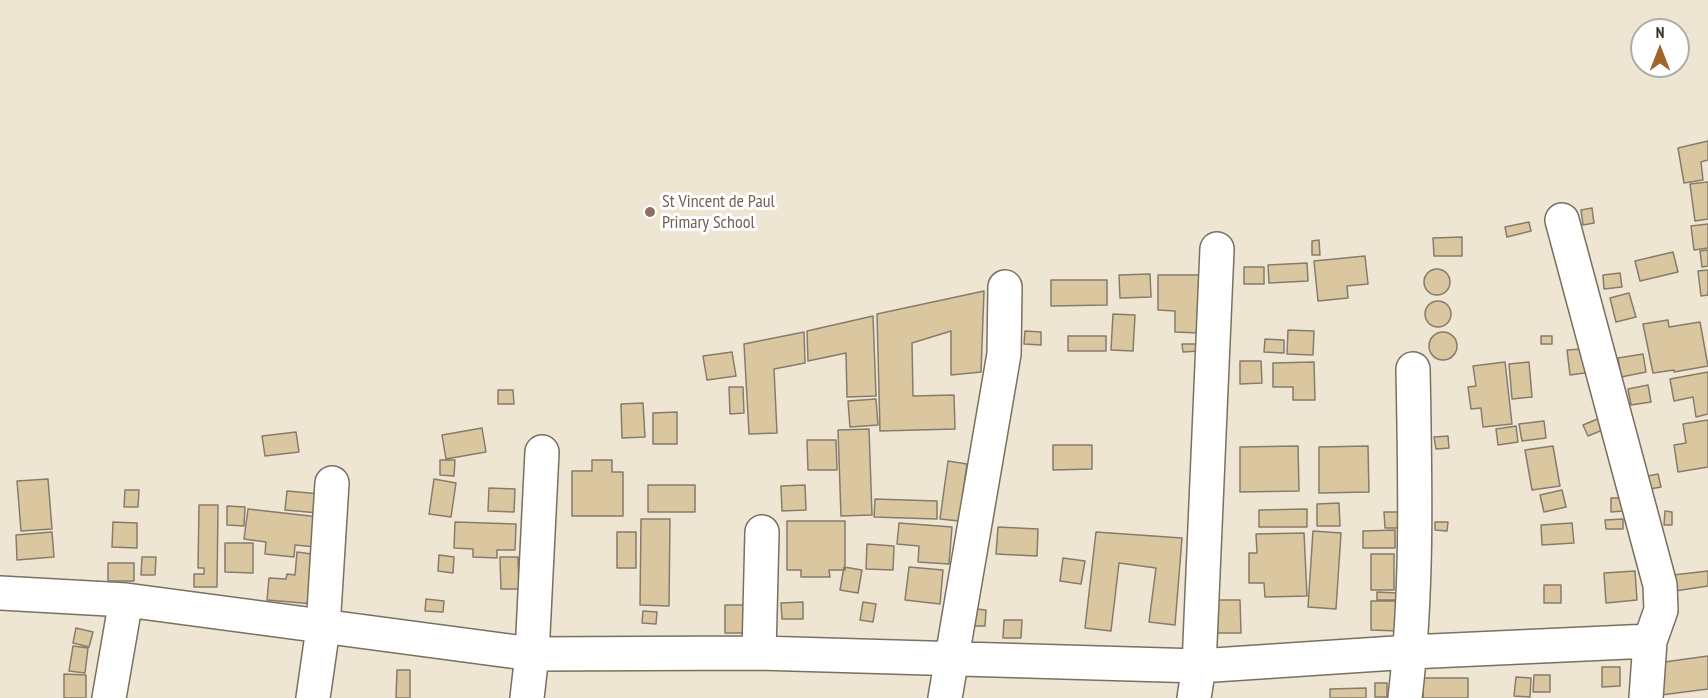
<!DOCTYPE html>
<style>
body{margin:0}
#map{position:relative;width:1708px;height:698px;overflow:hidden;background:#efe5d3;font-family:"PT Sans Narrow",sans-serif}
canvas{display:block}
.north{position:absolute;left:1630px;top:18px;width:60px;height:60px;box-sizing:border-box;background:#fff;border:2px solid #afaeab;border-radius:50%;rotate:0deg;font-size:16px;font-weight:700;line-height:24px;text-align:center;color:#37342d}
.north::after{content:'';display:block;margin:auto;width:21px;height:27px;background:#a16528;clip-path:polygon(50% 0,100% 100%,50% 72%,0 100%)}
</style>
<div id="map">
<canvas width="1708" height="698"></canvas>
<div class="north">N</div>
</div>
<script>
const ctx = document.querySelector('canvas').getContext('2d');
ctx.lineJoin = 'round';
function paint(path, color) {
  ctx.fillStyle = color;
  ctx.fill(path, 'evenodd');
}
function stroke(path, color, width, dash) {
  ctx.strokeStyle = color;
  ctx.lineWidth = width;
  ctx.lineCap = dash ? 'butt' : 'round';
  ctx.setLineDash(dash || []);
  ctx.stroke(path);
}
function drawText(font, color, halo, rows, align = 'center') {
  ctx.font = font + ' "PT Sans Narrow",sans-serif';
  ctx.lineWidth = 6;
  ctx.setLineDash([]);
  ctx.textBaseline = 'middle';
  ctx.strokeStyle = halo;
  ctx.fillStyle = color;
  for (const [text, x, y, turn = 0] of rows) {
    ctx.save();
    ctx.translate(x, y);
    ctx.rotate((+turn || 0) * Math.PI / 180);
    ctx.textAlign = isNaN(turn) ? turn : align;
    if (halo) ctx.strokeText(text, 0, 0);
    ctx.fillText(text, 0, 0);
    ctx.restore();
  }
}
const building = new Path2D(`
 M1708,141V160L1701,162L1703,180L1684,183L1678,148Z
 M1708,182V219L1695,221L1690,184Z
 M1592,208L1594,223L1583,225L1581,210Z
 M1529,222L1531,231L1507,237L1505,227Z
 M1708,224V248L1694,250L1691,226Z
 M1462,237V256H1434L1433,238Z
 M1319,240L1320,255H1312V241Z
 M1708,250V266L1702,267L1700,251Z
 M1673,252L1678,272L1640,281L1635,261Z
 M1365,256L1368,284L1347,286L1348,298L1318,301L1314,261Z
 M1307,263L1308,281L1269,283L1268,265Z
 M1244,267H1264V284H1244Z
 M1424 282a13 13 0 1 1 26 0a13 13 0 1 1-26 0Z
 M1708,270V295L1701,296L1698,271Z
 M1620,273L1622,287L1604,289L1603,275Z
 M1150,274L1151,297L1120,298L1119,275Z
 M1158,275H1201L1200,333L1175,332V311L1158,310Z
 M1051,280H1107V305L1051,306Z
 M984,291L981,372L951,375V331L912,343L913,396L954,395L955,429L880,431L877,314Z
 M1629,293L1636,317L1616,322L1610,298Z
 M1425 314a13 13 0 1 1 26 0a13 13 0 1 1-26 0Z
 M1113,314L1135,315L1133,351L1111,350Z
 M873,316L876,396L847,397L846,353L808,361L807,331Z
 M1668,320L1669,327L1700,322L1708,366L1674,372V370L1653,373L1643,324Z
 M1288,330L1314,331L1313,355L1287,354Z
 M1025,331L1041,332V345L1024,344Z
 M804,332L805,363L774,369L777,433L749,434L744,344Z
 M1429 346a14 14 0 1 1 28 0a14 14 0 1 1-28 0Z
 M1068,336H1106V351H1068Z
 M1541,336H1552V344H1541Z
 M1265,339L1284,340V353L1264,352Z
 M1182,344H1200V351L1183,352Z
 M1583,349L1585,373L1570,375L1567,350Z
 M732,352L736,376L707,380L703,356Z
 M1643,354L1646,372L1621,377L1618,358Z
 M1240,361H1261L1262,383L1240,384Z
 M1314,362L1315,400H1293V387H1273V363Z
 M1505,362L1512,424L1483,427L1481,408L1471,409L1468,387L1476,386L1473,366Z
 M1529,362L1532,397L1512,399L1509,364Z
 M1708,372V414L1696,417L1693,397L1674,401L1670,379Z
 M1648,385L1651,402L1631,405L1628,389Z
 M729,387H743L744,413L730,414Z
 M498,390H513L514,404H498Z
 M876,399L878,425L850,427L848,401Z
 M643,403L645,437L622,438L621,404Z
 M677,412V444H653V413Z
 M1600,418L1605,429L1588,436L1583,425Z
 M1708,420V467L1678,472L1674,445L1686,443L1683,424Z
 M1544,421L1546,438L1522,441L1519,424Z
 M1516,426L1518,442L1498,445L1496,429Z
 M482,428L486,452L446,459L442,435Z
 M869,429L872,515L841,516L838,430Z
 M296,432L299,452L265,456L262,436Z
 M1448,436L1449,448L1436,449L1434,437Z
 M807,440H836L837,470H808Z
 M1053,445H1092V469L1053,470Z
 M1298,446L1299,491L1240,492V447Z
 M1368,446L1369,492L1319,493V447Z
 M1553,446L1560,486L1532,490L1525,450Z
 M440,460H455L454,476L440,475Z
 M592,460H612V472H623V516H572V471H592Z
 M948,461L967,464L959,521L940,519Z
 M1658,474L1661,487L1650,489L1648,476Z
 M48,479L52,529L21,531L17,481Z
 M434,479L456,483L451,517L429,514Z
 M648,485H695V512H648Z
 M805,485L806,510L782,511L781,486Z
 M489,488L515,489L514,512L488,511Z
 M125,490H139L138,507H124Z
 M1562,490L1566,507L1544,512L1540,495Z
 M287,491L321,494L319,513L285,510Z
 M1611,498H1622L1623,511L1611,512Z
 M875,499L937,501V519L874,517Z
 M1339,503L1340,526H1317V504Z
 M199,505H218L217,587H194V574H204V568H198Z
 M227,506L245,507L244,526L227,525Z
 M248,509L319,517L316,547L295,545L294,557L265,554L266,542L244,539Z
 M1307,509V527H1259V510Z
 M1665,511L1672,512V525H1664Z
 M1384,512H1398V528H1385Z
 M641,519H670L669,606L640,605Z
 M1623,519V529H1606L1605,520Z
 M787,521H845V570H829L830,577H801V570H787Z
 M113,522L137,523V548L112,547Z
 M455,522L516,524L515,550H497V558L473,557V549L454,548Z
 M1435,522H1448L1447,531L1435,530Z
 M899,523L952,527L949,564L918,562L919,546L897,544Z
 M1572,523L1574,543L1542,545L1541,525Z
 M998,527L1038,529L1037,556L996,554Z
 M1395,530V548H1363V531Z
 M1313,531L1341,533L1336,609L1308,607Z
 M52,532L54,557L17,560L16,535Z
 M617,532H636V568H617Z
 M1096,532L1182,538L1175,625L1149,622L1156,568L1119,563L1111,631L1085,628Z
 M1304,533L1307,596L1265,597L1264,583H1249V553H1257L1256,534Z
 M225,543H253V573L225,572Z
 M867,544L894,546L893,570L866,569Z
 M297,552L319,555L314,604L267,600L269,578L286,579L287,574L295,575Z
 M1371,554H1394V590H1371Z
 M439,555L454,557L453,573L438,571Z
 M142,557H156L155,575H141Z
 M500,557H518L519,589H501Z
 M1063,558L1085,561L1081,584L1060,581Z
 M108,563H134V581H108Z
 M844,567L862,570L858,593L840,590Z
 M909,567L943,570L940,604L905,600Z
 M1635,571L1637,600L1606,603L1604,573Z
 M1708,571V586L1675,591L1673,575Z
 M1544,585H1561V603H1544Z
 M1377,592L1398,593V600H1377Z
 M426,599L444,601L443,612L425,611Z
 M1213,600H1240L1241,633H1213Z
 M1371,601H1399V631L1371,630Z
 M803,602V619H782L781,603Z
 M863,602L876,604L873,622L860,620Z
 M725,605H747V633H725Z
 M976,609L986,610L985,626H975Z
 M643,611L657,612L656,624L642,623Z
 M1004,620H1022L1021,638H1003Z
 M76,628L93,632L89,647L73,643Z
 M73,646L88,648L85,673L69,671Z
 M1708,656V689L1661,695L1657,663Z
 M1602,667H1620V686L1602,687Z
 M397,670H410V698H396Z
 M64,674L86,675V698H64Z
 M1534,675H1550V692H1533Z
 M1516,677L1531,678L1530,697L1514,696Z
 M1423,678H1468V698H1423Z
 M1375,683H1387V697H1375Z
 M1366,688V698H1330V689Z`);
paint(building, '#dbc79f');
stroke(building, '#857c6c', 1.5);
const minor = new Path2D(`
 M1562,220L1660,585L1661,610L1650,641L1646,698
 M0,593L126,600L532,654L759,653L1199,666L1410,652L1650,641
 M759,653L762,532
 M109,698L126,600
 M313,698L323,628L332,483
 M527,698L532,654L542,452
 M945,698L1004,354L1005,287
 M1194,698L1199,666L1217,249
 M1405,698C1418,589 1415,479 1413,369`);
stroke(minor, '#797060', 36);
stroke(minor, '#fff', 33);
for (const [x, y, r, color] of [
 [650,212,6,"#8d6e63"]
]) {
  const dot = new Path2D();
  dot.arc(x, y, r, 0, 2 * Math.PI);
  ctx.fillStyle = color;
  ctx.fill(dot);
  stroke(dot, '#fff', 2);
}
drawText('18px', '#785e54', '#fff', [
 ["St Vincent de Paul",662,202],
 ["Primary School",662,223]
], 'left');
</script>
